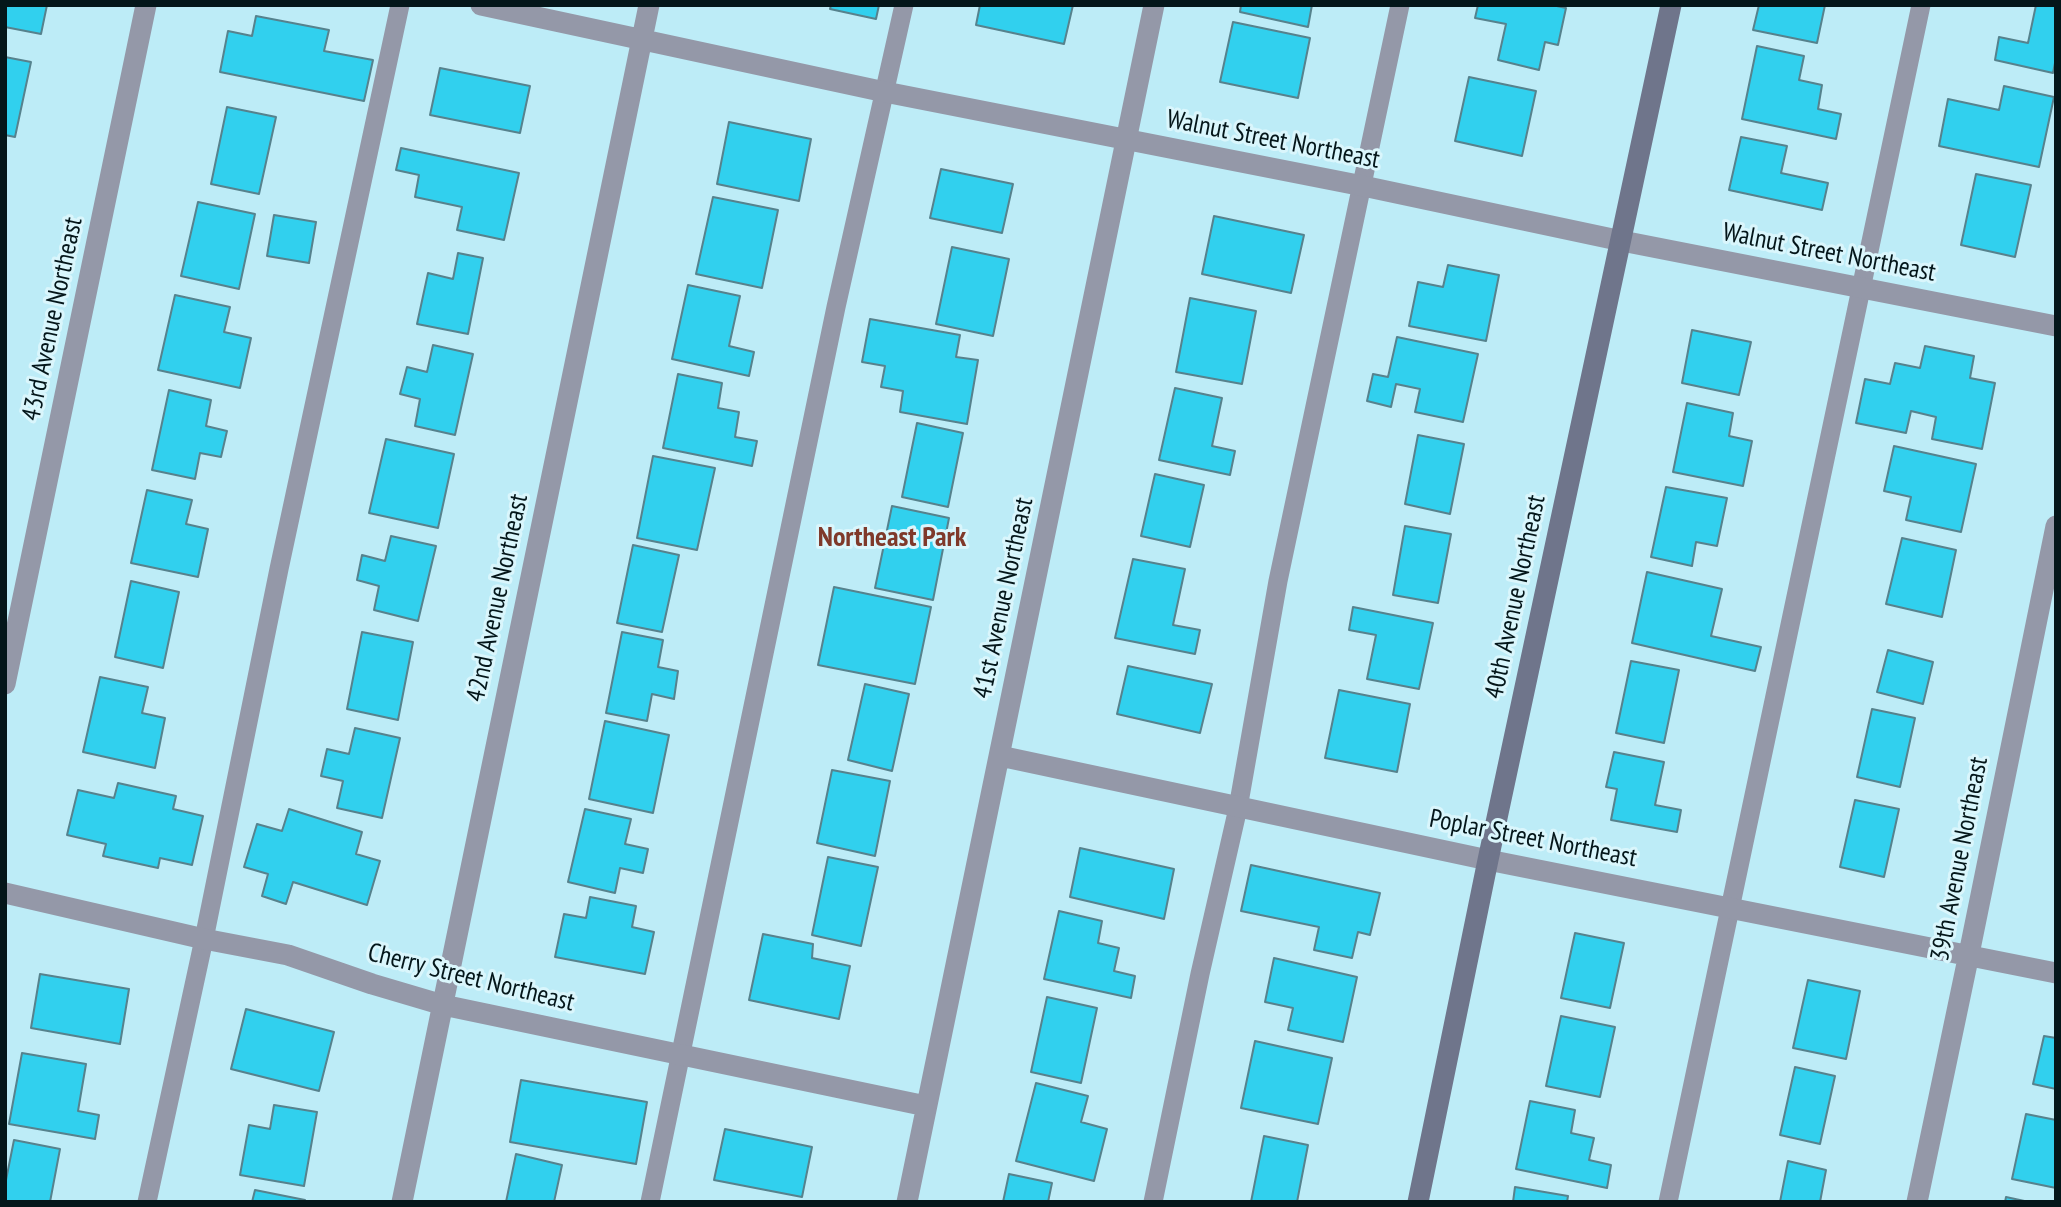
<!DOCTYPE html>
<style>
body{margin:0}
#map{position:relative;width:2061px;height:1207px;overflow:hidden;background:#bdecf7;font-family:"PT Sans Narrow",sans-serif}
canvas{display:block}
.frame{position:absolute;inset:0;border:7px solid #04161a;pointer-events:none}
</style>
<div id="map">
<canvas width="2061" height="1207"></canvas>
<div class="frame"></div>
</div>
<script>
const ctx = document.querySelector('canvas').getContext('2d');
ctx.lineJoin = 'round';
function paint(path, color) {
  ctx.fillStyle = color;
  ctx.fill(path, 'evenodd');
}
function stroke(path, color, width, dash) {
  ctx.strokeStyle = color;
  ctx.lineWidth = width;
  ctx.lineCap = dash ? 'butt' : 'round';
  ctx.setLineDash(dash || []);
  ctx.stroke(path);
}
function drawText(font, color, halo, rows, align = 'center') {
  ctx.font = font + ' "PT Sans Narrow",sans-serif';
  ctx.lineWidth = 6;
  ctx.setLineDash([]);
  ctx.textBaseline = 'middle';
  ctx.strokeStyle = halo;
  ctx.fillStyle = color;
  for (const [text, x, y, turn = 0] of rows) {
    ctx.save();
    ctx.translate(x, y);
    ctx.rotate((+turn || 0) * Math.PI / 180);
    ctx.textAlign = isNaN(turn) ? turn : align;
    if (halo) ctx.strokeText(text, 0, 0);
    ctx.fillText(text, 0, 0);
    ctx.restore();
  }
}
const building = new Path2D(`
 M5,5H47L41,34L5,27Z
 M831,5H879L876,19L830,9Z
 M980,5H1073L1064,44L976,25Z
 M1241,5H1312L1308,27L1240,12Z
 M1478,5H1552L1566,8L1558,45L1545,42L1539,70L1498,60L1506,24L1475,18Z
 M1759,5H1825L1817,43L1753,30Z
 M2036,5H2056V58L2053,73L1995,60L1999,37L2028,43Z
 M256,16L329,30L324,51L373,60L364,101L220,72L228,31L252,36Z
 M1233,22L1310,38L1298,98L1220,82Z
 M1757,46L1804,56L1799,80L1822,85L1818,109L1841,114L1836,139L1742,119Z
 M5,57L31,62L15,137L5,135Z
 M440,68L530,86L520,133L430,115Z
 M1469,77L1536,91L1522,156L1455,141Z
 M2004,86L2054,97L2039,167L1939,146L1948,99L1999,110Z
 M227,107L276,117L259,194L211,184Z
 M729,122L811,139L799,201L717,184Z
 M1741,137L1787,146L1781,173L1828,183L1822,210L1729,190Z
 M401,148L519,173L504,240L457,230L462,207L415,197L419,175L396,170Z
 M941,169L1013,184L1002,233L930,218Z
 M1976,174L2031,185L2015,257L1961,245Z
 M713,197L778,210L762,288L696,274Z
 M198,202L255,214L239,289L181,276Z
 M274,215L316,222L309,263L267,256Z
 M1214,216L1304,235L1291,293L1202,274Z
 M952,247L1009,259L993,336L936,324Z
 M458,253L483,258L468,334L417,324L428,273L453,279Z
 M1448,265L1499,275L1486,341L1409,326L1418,282L1443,287Z
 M688,285L740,296L729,346L754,352L749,376L672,359Z
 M175,295L230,307L224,332L251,338L240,388L158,370Z
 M1190,298L1256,311L1242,384L1176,372Z
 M870,319L960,335L956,357L978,360L967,424L900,412L903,391L881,387L885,366L862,362Z
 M1692,330L1751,342L1739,395L1682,383Z
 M1397,337L1478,354L1463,422L1415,412L1420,389L1396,384L1391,407L1367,401L1373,374L1388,377Z
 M433,345L473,354L455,435L415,426L420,399L400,394L407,367L427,372Z
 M1925,346L1974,356L1970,378L1995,383L1982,449L1932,439L1936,417L1911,411L1906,433L1856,423L1865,379L1890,384L1895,363L1920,368Z
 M678,374L722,383L718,408L739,412L735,437L757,441L752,466L663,448Z
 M1175,388L1222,398L1212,446L1235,451L1230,475L1159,460Z
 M169,390L211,400L206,426L227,431L221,457L200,453L195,479L152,470Z
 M1687,403L1733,413L1729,436L1752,441L1743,486L1673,472Z
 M917,423L963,433L948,507L902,497Z
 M1418,435L1464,444L1450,514L1405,504Z
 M386,439L454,454L438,528L369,513Z
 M1894,446L1976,464L1961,532L1906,520L1911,497L1884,491Z
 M653,456L715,468L697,550L637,538Z
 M1155,474L1204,485L1190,547L1141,536Z
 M1666,487L1727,498L1717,546L1696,542L1692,566L1651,557Z
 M147,490L192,500L186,524L208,529L198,577L131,563Z
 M892,506L949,518L933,600L875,588Z
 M1405,526L1451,534L1438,603L1393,595Z
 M391,536L436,546L418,621L374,610L379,586L357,580L362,555L385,561Z
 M1902,538L1956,550L1942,617L1886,604Z
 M633,545L679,555L662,632L617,623Z
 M1133,559L1185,569L1173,625L1200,630L1195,654L1115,638Z
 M1647,572L1722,589L1711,636L1761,647L1755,671L1632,643Z
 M131,581L179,592L163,668L115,657Z
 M834,587L931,607L915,684L818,665Z
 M1353,607L1433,623L1419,689L1367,679L1376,635L1349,630Z
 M362,632L413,642L398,720L347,709Z
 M622,632L663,640L658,667L678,671L674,699L652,694L647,721L606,713Z
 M1888,650L1933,662L1923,704L1877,692Z
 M1631,661L1679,670L1664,743L1616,733Z
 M1128,666L1212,684L1200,733L1117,714Z
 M100,677L148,687L142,713L165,718L155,768L83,752Z
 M865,684L909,694L892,771L848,760Z
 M1339,690L1410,704L1397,772L1325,758Z
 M1872,709L1915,718L1900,787L1857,777Z
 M605,721L669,735L653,813L589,799Z
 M355,728L400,738L382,818L337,808L343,781L321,776L327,749L349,754Z
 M1614,752L1664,762L1655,805L1681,810L1677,832L1611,820L1617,789L1606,787Z
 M832,770L890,781L875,856L817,843Z
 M118,783L176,796L173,809L203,816L192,865L160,858L158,868L103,856L106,844L67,835L78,790L114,798Z
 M1855,800L1899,809L1884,877L1840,867Z
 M289,809L362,832L356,854L380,861L367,905L293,882L286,904L262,896L268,874L244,867L257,824L282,831Z
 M585,809L631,819L625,844L648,849L643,873L620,868L615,893L568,882Z
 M1080,848L1174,869L1164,919L1070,897Z
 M828,857L878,867L861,946L812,935Z
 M1251,865L1380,893L1370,935L1358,932L1352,958L1314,950L1319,927L1241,911Z
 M590,897L636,906L632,927L654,932L645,974L555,957L564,914L586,918Z
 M1059,911L1102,921L1098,943L1119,948L1114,971L1135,976L1131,998L1044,979Z
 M1575,933L1624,943L1610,1008L1561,998Z
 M763,934L813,944L812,958L850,966L839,1019L749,1000Z
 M1274,958L1357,977L1343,1042L1288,1030L1293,1008L1265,1002Z
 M40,974L129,989L120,1044L31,1028Z
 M1808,980L1860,991L1846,1059L1793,1048Z
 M1047,997L1097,1008L1081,1083L1031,1072Z
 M246,1009L334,1032L319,1091L231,1069Z
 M1561,1016L1615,1027L1600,1097L1546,1086Z
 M2044,1036L2056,1038V1089L2033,1084Z
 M1255,1041L1332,1058L1318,1124L1241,1108Z
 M22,1053L86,1064L78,1111L99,1115L95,1139L9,1124Z
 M1795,1067L1835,1076L1820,1144L1780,1135Z
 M521,1080L647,1102L636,1164L510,1142Z
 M1036,1083L1088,1096L1081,1122L1107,1129L1094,1181L1016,1161Z
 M1530,1101L1575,1110L1571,1133L1594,1138L1589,1160L1611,1165L1607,1188L1516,1169Z
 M274,1105L317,1112L304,1186L240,1175L249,1125L270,1129Z
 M2026,1114L2056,1120V1188L2012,1179Z
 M725,1129L812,1147L802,1197L714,1180Z
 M1264,1136L1308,1145L1297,1202H1251Z
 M14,1140L60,1149L50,1202H5V1185Z
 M516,1154L562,1165L554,1202H506Z
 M1788,1161L1826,1170L1820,1202H1780Z
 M1009,1174L1052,1183L1048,1202H1003Z
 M1515,1187L1568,1196L1567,1202H1513Z
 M255,1190L305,1200V1202H252Z
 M2006,1197L2029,1202H2005Z`);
paint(building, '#31d0ee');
stroke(building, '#56828d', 2);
stroke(new Path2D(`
 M147,1202L204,939L279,569L400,5
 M650,1202L836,307L904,5
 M1153,1202L1200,974L1238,808L1278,581L1400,5
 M1668,1202L1921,5`), '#9498a8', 19);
stroke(new Path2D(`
 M481,5L885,92L1363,186L1622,241L2056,326
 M5,684L146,5
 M1000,756L1488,860L2056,973
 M5,893L204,939L288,955L372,984L443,1005L926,1106
 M402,1202L649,5
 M907,1202L1154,5
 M1917,1202L1969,954L2056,526`), '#9498a8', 21);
stroke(new Path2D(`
 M1418,1202L1488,860L1671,5`), '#6f758b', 21);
drawText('26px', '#04161a', '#daf6fc', [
 ["Walnut Street Northeast",1273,140,11],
 ["Walnut Street Northeast",1829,253,11],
 ["43rd Avenue Northeast",53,319,-78],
 ["40th Avenue Northeast",1516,597,-78],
 ["42nd Avenue Northeast",498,598,-78],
 ["41st Avenue Northeast",1004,598,-78],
 ["Poplar Street Northeast",1533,839,11],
 ["39th Avenue Northeast",1960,859,-79],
 ["Cherry Street Northeast",471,978,14]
]);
drawText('bold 28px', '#7f392a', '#daf6fc', [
 ["Northeast Park",892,538]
]);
</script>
